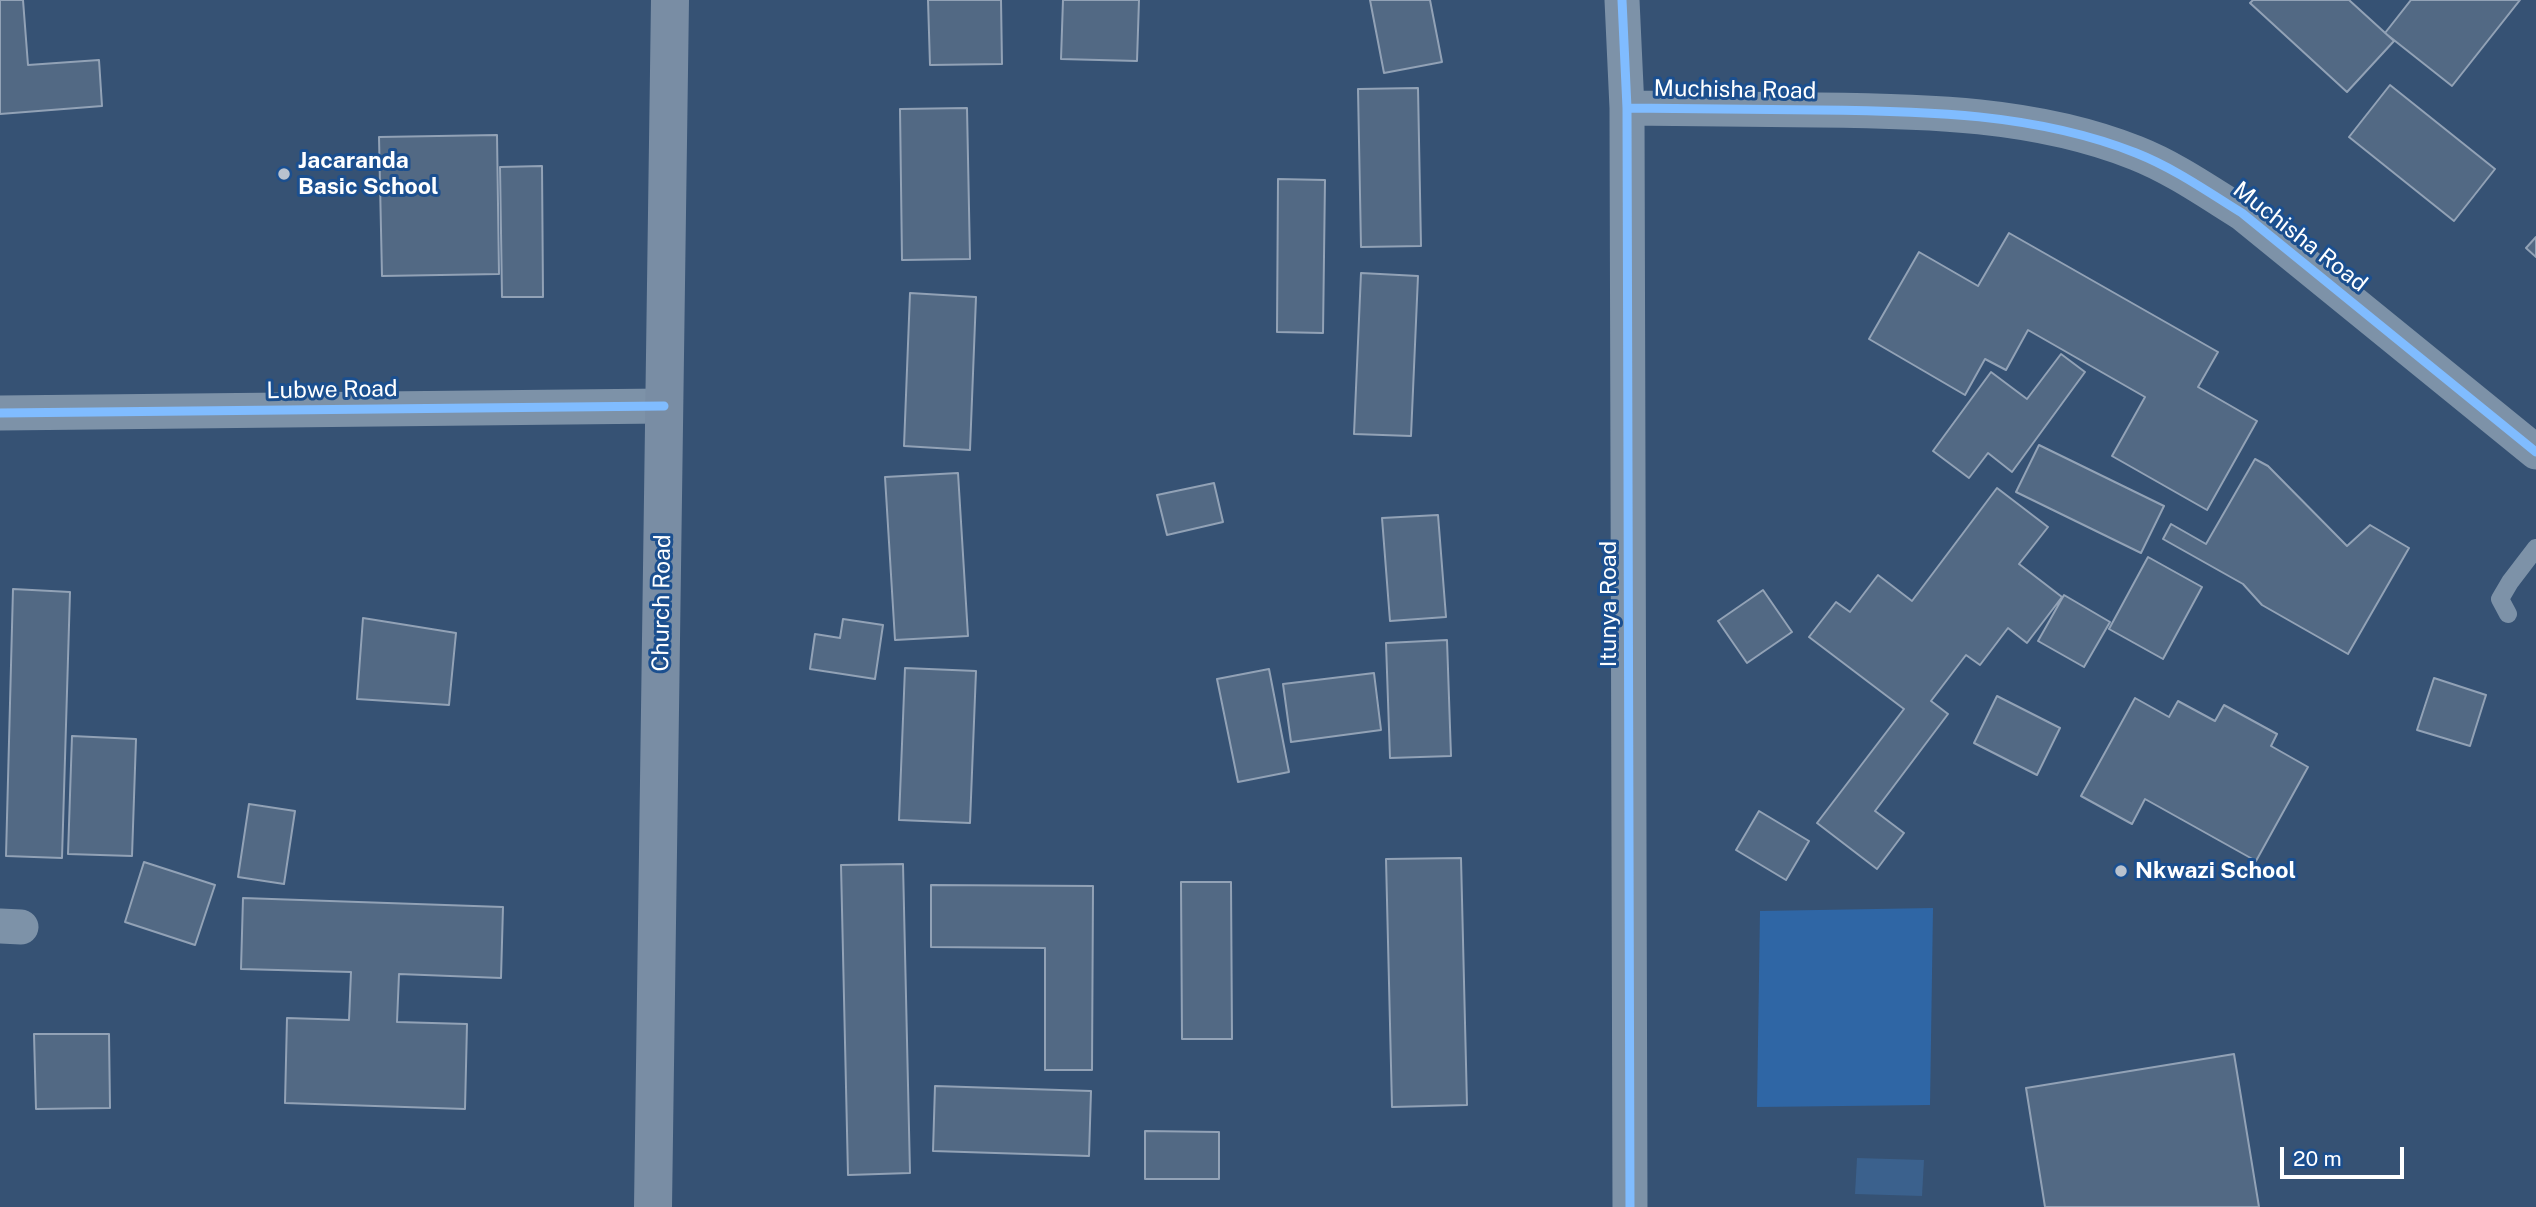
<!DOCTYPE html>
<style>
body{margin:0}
#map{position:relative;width:2536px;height:1207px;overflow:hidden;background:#365274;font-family:"Public Sans",sans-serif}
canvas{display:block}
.scale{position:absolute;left:2280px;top:1147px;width:124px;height:32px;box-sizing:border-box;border:4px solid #fff;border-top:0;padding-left:9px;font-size:21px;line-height:24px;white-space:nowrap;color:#fff;-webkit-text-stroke:5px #1b4f8f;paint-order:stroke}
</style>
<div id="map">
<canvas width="2536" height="1207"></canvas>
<div class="scale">20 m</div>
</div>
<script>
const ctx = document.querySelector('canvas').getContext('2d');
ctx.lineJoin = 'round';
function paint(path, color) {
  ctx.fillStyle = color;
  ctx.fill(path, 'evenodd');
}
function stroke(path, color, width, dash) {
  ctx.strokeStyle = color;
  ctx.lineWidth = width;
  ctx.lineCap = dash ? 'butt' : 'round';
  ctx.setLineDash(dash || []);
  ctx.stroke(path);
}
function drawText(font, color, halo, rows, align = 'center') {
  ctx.font = font + ' "Public Sans",sans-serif';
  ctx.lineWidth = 6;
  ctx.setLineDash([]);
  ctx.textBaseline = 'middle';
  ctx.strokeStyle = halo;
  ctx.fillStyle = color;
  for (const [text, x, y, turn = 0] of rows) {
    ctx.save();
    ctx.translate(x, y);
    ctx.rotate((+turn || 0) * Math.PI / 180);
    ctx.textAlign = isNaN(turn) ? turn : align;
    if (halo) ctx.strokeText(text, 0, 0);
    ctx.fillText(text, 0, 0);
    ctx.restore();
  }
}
paint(new Path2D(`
 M1933,908L1930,1105L1757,1107L1760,911Z`), '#2f66a5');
paint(new Path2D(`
 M1857,1158L1924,1160L1922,1196L1855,1194Z`), '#3b618d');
const building = new Path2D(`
 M0,0H23L28,65L99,60L102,106L0,114Z
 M928,0H1001L1002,64L930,65Z
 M1063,0H1139L1137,61L1061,59Z
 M1370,0H1430L1442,62L1384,73Z
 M2253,0H2349L2394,41L2347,92L2250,3Z
 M2411,0H2520L2452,86L2385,33Z
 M2390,85L2495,169L2454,221L2349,137Z
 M1418,88L1421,246L1361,247L1358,89Z
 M967,108L970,259L902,260L900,109Z
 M497,135L499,274L382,276L379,137Z
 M542,166L543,297H502L500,167Z
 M1278,179L1325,180L1323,333L1277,332Z
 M2009,233L2218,352L2198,387L2257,421L2207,510L2112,456L2145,397L2028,330L2006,370L1985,359L1965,395L1869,339L1919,252L1978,286Z
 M2536,237V257L2526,248Z
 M1361,273L1418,276L1411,436L1354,434Z
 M910,293L976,297L970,450L904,446Z
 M2061,354L2085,372L2012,472L1988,453L1969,478L1933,451L1991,372L2027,399Z
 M2039,445L2164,506L2141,553L2016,492Z
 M2255,459L2268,466L2347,546L2370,525L2409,548L2348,654L2262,605L2243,584L2163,539L2171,524L2206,544Z
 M958,473L968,636L895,640L885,477Z
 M1214,483L1223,522L1167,535L1157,495Z
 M1997,488L2048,527L2019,564L2062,597L2027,643L2008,628L1980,665L1966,655L1931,701L1948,714L1875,811L1904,833L1877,869L1817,823L1904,709L1809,637L1836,602L1850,612L1878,575L1912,601Z
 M1438,515L1446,617L1390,621L1382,518Z
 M2148,557L2202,587L2163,659L2109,629Z
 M13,589L70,592L62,858L6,856Z
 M1763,590L1792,632L1747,663L1718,621Z
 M2064,595L2110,622L2084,667L2038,641Z
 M363,618L456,633L449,705L357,699Z
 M843,619L883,625L875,679L810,669L815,634L840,638Z
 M1447,640L1451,756L1390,758L1386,643Z
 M905,668L976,671L970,823L899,820Z
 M1269,669L1289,772L1238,782L1217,679Z
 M1374,673L1381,730L1291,742L1283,684Z
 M2434,678L2486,695L2470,746L2417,730Z
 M1997,696L2060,728L2037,775L1974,743Z
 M2135,698L2169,717L2178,701L2215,721L2224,705L2277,734L2271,746L2308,767L2256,861L2145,799L2132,824L2081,796Z
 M72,736L136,739L132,856L68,854Z
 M249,804L295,811L284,884L238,877Z
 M1759,811L1809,841L1786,880L1736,850Z
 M1461,858L1467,1105L1392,1107L1386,859Z
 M144,862L215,885L195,945L125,922Z
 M903,864L910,1173L848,1175L841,865Z
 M1181,882H1231L1232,1039H1182Z
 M931,885L1093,886L1092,1070H1045V948L931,947Z
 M243,898L503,907L501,978L399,974L397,1022L467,1024L465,1109L285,1103L287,1018L349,1020L351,972L241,969Z
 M34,1034H109L110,1108L36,1109Z
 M2234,1054L2259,1207H2045L2026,1088Z
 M935,1086L1091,1091L1089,1156L933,1151Z
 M1145,1131L1219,1132V1179H1145Z`);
paint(building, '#526984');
stroke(building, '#92a2b6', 2);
stroke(new Path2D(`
 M2508,614L2500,599L2510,582L2536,548`), '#7d92a8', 18);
stroke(new Path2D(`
 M1622,0L1627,108L1630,1207
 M1627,108C1690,109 1754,109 1818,110C1924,111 2036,113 2136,153C2174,168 2208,192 2242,213L2536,452
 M0,413L664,406
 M0,926L21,927`), '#7d92a8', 35);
stroke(new Path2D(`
 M653,1207L670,0`), '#798da4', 38);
stroke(new Path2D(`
 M1622,0L1627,108L1630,1207
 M1627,108C1690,109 1754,109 1818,110C1924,111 2036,113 2136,153C2174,168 2208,192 2242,213L2536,452
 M0,413L664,406`), '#80bcff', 9);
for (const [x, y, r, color] of [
 [284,174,7,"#b9c2ce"],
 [2121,871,7,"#b9c2ce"]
]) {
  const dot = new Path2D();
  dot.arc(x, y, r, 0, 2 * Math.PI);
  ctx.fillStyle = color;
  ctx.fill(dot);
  stroke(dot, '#1b4f8f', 2.5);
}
drawText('23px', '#fff', '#1b4f8f', [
 ["Muchisha Road",1735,90,1],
 ["Muchisha Road",2300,237,38],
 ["Lubwe Road",332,390,-1],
 ["Church Road",662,603,-89],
 ["Itunya Road",1609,604,-90]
]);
drawText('bold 23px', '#fff', '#1b4f8f', [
 ["Jacaranda",298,161],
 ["Basic School",298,187],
 ["Nkwazi School",2135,871]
], 'left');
</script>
